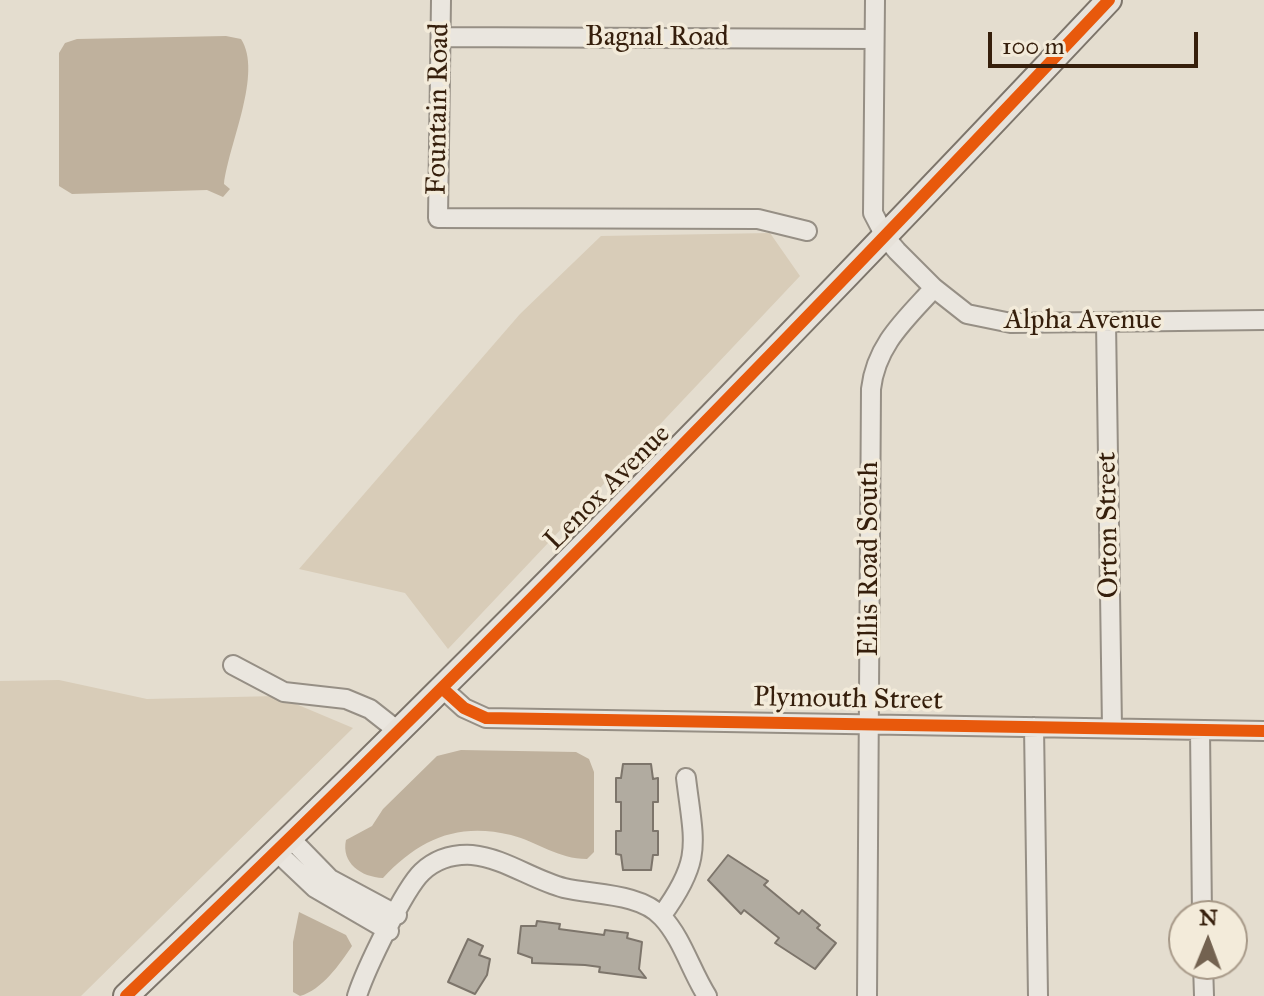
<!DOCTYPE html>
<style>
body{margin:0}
#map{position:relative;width:1264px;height:996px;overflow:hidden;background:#e4ddcf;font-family:"IM FELL Great Primer",serif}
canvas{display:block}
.north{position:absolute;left:1168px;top:900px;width:80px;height:80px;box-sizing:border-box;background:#f3ebda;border:2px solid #a79988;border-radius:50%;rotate:1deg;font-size:22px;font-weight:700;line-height:32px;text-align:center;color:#361f0c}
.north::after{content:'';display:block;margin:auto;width:28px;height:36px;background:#736250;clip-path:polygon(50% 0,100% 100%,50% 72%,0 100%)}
.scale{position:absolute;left:988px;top:32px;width:210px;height:36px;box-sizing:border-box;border:4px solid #361f0c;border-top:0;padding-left:10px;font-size:24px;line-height:28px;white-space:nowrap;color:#361f0c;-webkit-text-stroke:6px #f3ebda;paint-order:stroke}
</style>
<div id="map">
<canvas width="1264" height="996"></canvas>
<div class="north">N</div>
<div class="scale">100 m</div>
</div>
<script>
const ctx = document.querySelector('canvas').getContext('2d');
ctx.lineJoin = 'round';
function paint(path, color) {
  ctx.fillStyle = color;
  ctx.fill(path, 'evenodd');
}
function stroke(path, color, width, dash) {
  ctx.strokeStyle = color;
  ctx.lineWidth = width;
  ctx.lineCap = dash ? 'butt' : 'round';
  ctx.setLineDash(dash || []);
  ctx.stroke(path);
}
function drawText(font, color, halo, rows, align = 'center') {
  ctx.font = font + ' "IM FELL Great Primer",serif';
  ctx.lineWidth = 7;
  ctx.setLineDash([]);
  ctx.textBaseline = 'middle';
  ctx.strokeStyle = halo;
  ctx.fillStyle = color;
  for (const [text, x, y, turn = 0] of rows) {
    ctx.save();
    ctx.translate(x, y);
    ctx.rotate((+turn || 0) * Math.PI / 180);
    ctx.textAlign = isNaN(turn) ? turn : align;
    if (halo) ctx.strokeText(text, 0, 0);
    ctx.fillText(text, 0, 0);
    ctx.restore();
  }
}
paint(new Path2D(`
 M770,233L800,276L448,649L405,593L299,569L520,314L601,236Z
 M59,680L147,699L277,696L353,728L81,996H0V681Z`), '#d8ccb8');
paint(new Path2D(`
 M226,36L241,39C263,73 229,143 224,184L230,189L223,197L207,190L72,194L59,186V53L65,43L77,39Z
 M461,750L576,752L589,759L594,772V852L587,859C558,859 538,842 511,835C458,822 419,839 383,878C361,877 341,863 346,840L372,826L383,809L437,756Z
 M299,912L346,935L352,946C340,964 322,990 300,996L293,992V942Z`), '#bfb19d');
const building = new Path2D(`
 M623,764H651L653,779L658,778V802H653V831H658V855H653L651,870H623L621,855L616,854V831H621V802H616V778H621Z
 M728,855L768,881L764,885L799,914L802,910L820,925L817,928L836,943L815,969L775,943L779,938L744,910L741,914L708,880Z
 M537,921L560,924L559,929L604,935L605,930L628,933L627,938L642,942L639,969L646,978L599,972L600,967L585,965L532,963V958L518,953L521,926H536Z
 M468,939L483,946L479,955L490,959L487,975L475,994L448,982Z`);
paint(building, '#b1aba0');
stroke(building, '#7d756b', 2);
const minor = new Path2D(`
 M441,0L438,218L758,219L807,231
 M875,0L873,213L886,238L897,251L934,288L967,314L1011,323L1264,320
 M441,37L874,39
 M1106,322L1112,728
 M233,665L284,692L346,699L370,709L398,731
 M442,688L464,708L486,718L1264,731
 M1034,727L1038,996
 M1200,730L1202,916
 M291,839L330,879L397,915
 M277,852L315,888L389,931
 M662,915C703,859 694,844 686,778
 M1203,964L1204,996
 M357,996C365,971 404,889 422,872C436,859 454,854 472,855C504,858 533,880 564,888C593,895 641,893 662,917C682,938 691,971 707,996
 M867,996L871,389C876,345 905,320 934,288`);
const major = new Path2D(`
 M126,996C464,674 789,340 1109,0`);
stroke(minor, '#968f85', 22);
stroke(major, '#7d756b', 28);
stroke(minor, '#eae6df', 18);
stroke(major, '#e7e2da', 24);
stroke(new Path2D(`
 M442,688L464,708L486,718L1264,731
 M126,996C464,674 789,340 1109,0`), '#e8590c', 12);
drawText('28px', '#361f0c', '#f3ebda', [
 ["Bagnal Road",657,38],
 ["Fountain Road",439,109,-89],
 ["Alpha Avenue",1083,321],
 ["Lenox Avenue",608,488,-45],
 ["Orton Street",1109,525,-91],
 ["Ellis Road South",870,559,-90],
 ["Plymouth Street",848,700,1]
]);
</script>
